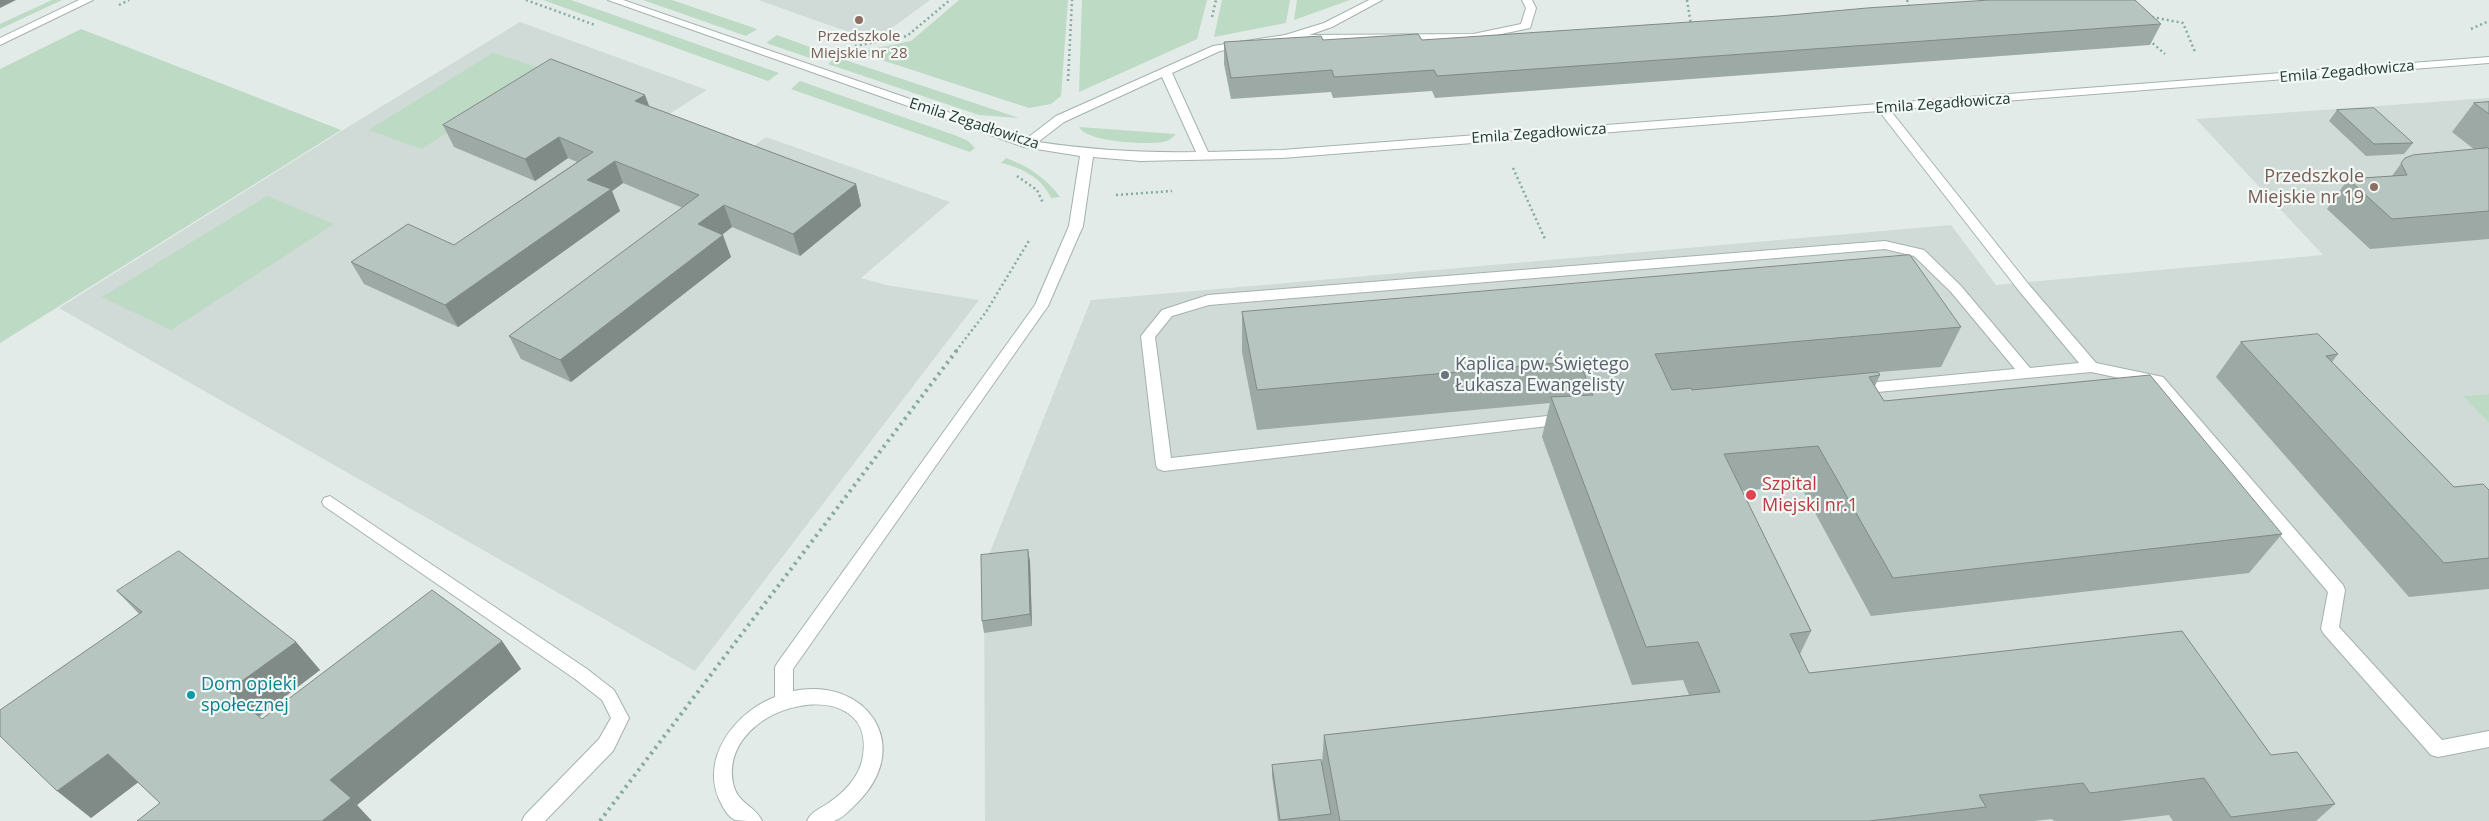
<!DOCTYPE html>
<meta charset="utf-8">
<style>
body{margin:0}
canvas{display:block;background:#e2ebe7}
</style>
<canvas width="2489" height="821"></canvas>
<script>
const ctx = document.querySelector('canvas').getContext('2d');
ctx.lineJoin = 'round';
function paint(path, color) {
  ctx.fillStyle = color;
  ctx.fill(path, 'evenodd');
}
function stroke(path, color, width, dash) {
  ctx.strokeStyle = color;
  ctx.lineWidth = width;
  ctx.lineCap = dash ? 'butt' : 'round';
  ctx.setLineDash(dash || []);
  ctx.stroke(path);
}
function drawText(font, color, halo, rows, align = 'center') {
  ctx.font = font + ' "Open Sans",sans-serif';
  ctx.lineWidth = 4.5;
  ctx.setLineDash([]);
  ctx.textBaseline = 'middle';
  ctx.strokeStyle = halo;
  ctx.fillStyle = color;
  for (const [text, x, y, turn = 0] of rows) {
    ctx.save();
    ctx.translate(x, y);
    ctx.rotate((+turn || 0) * Math.PI / 180);
    ctx.textAlign = isNaN(turn) ? turn : align;
    if (halo) ctx.strokeText(text, 0, 0);
    ctx.fillText(text, 0, 0);
    ctx.restore();
  }
}
paint(new Path2D(`
 M758,0H930L874,41Z
 M520,22L707,90L663,118L747,151L766,137L950,202L861,278L886,285L979,300L695,671L59,308L343,130Z
 M2489,98V394L2463,396L2489,423V821H985L984,567L1091,300L1951,225L1996,285L2323,255L2196,119Z`), '#d0dad6');
paint(new Path2D(`
 M52,0H62L0,29V24Z
 M543,0H571L779,73L768,81Z
 M643,0H672L757,29L746,36Z
 M959,0H1068L1061,96L1051,104L1029,108L857,52L911,41Z
 M1082,0H1207L1197,39L1079,92Z
 M1222,0H1290L1286,23L1214,37Z
 M1297,0H1350L1294,20Z
 M81,29L341,130L0,343V69Z
 M777,35L818,50H820L810,58L766,43Z
 M493,53L543,69L422,149L369,130Z
 M836,57L1019,118L979,115L828,64Z
 M800,81L957,136L968,141L975,148L970,152L791,89Z
 M1079,127L1176,134C1172,138 1169,141 1163,142C1147,145 1086,142 1079,127Z
 M1006,158C1028,166 1046,178 1060,197L1051,198C1043,178 1020,167 1001,163Z
 M267,196L334,224L171,330L102,297Z
 M2489,394V423L2463,396Z`), '#bddac4');
const minor = new Path2D(`
 M79,0H93L0,45V38Z
 M608,0H623L1026,139L1056,116L1213,46L1285,35L1324,23L1369,0H1382L1332,27L1309,35L1473,34L1521,24L1526,8L1522,0H1532L1536,8L1530,28L1473,40L1301,41L1296,39L1220,51L1172,73L1208,152L1282,150L2489,57V63L1890,110L2030,286L2096,363L2163,377L2343,585L2345,590L2339,627L2442,740L2489,731V747L2438,757L2431,755L2324,634L2321,629L2328,592L2153,385L2091,372L1856,394L1851,393L1849,389L1851,385L1856,384L2015,369L1951,292L1914,256L1885,249L1209,305L1172,316L1155,337L1171,458L1565,414L1570,415L1573,419L1570,423L1565,424L1164,471L1158,469L1156,465L1141,336L1162,310L1208,295L1885,241L1924,250L1961,286L2030,368L2079,363L2020,292L1879,111L1282,158L1140,161L1093,157L1083,226L1048,306L793,669V691C867,676 914,746 858,802C852,808 842,819 834,821C827,821 815,821 807,821C811,812 819,809 827,804C842,794 857,780 862,761C883,668 718,700 733,783C737,804 755,805 762,821C754,821 742,821 735,820C728,817 722,806 719,799C701,756 736,712 775,697V667L778,662L1035,305L1069,226L1080,156L1024,147ZM1162,77L1196,152C1142,153 1091,150 1038,142L1064,122Z
 M330,496L587,669L614,690L629,718L613,751L545,821H522L525,815L599,739L611,718L602,700L575,679L324,506L322,502L324,498Z`);
stroke(minor, '#a5b2ae', 2);
stroke(new Path2D(`
 M526,0L595,25
 M1687,0L1691,25
 M1907,0L1910,9
 M119,5L129,0
 M1212,17L1216,0
 M2152,17L2183,23L2195,52
 M2471,29L2489,21
 M2149,40L2165,54
 M850,47L907,36L950,0
 M1068,81L1072,0
 M1513,168L1545,239
 M1017,176L1037,190L1043,203
 M1116,195L1172,191
 M956,351L986,312L1030,239`), '#85ab9f', 2.5, [2, 3]);
stroke(new Path2D(`
 M600,821L957,350`), '#85ab9f', 4, [2.5, 4.5]);
paint(minor, '#fff');
paint(new Path2D(`
 M2161,24L2150,45L1435,98L1432,91L1333,98L1331,92L1231,99L1224,64V42L1323,40H1422Z
 M2489,102V239L2370,249L2327,209L2348,179L2392,176L2405,158L2475,150L2452,132L2474,103Z
 M649,106L856,184L861,206L800,256L732,227L722,235L731,257L571,382L521,359L509,336L683,208L623,183L612,191L620,211L458,327L364,284L351,262L454,245L577,162L568,158L535,181L454,147L443,125Z
 M2337,110L2413,143L2404,154L2366,156L2329,121Z
 M1242,312L1961,327L1941,367L1879,372L1880,375L1875,386L1884,401L2282,534L2249,573L1871,616L1800,485L1742,491L1811,631L1800,654L1809,673L2271,755L2335,804L2316,821H2173L2169,815L2119,821H2054L2052,819L2033,821H1278L1272,776V765L1322,763L1324,735L1689,695L1683,680L1632,685L1542,437L1550,403L1257,430L1242,352Z
 M2241,342L2338,354L2332,362L2454,487L2489,490V589L2409,597L2216,377Z
 M1028,550L1030,562L1032,626L984,633L982,621Z
 M117,591L296,642L320,670L259,717L262,719L502,641L521,669L357,805L160,803L138,782L91,818L139,614Z`), '#9da9a5');
paint(new Path2D(`
 M0,0H16L0,8Z
 M645,95L653,116L635,101Z
 M559,137L568,158L535,181L525,159Z
 M615,161L623,183L612,191L620,211L458,327L445,305L587,180Z
 M856,184L861,206L800,256L793,234Z
 M724,205L732,227L706,247L698,224Z
 M723,235L731,257L571,382L560,360Z
 M1028,550L1030,562L1032,626L1030,614Z
 M502,641L521,669L357,805L372,821H322L330,780Z
 M296,642L320,670L255,719L228,691Z
 M108,754L140,781L91,818L57,791Z`), '#808a86');
const building = new Path2D(`
 M1990,0H2135L2161,24L1437,76L1434,70L1334,77L1332,70L1231,78L1224,42L1321,36L1323,40L1418,34L1422,40L1779,16L1867,8Z
 M551,59L645,95L635,101L856,184L793,234L724,205L698,224L723,235L560,360L509,336L699,195L615,161L587,180L611,189L445,305L351,262L408,224L454,245L593,152L559,137L525,159L443,125Z
 M2489,102V114L2474,103Z
 M2374,108L2413,143L2374,144L2337,110Z
 M2488,148L2489,149V211L2392,219L2348,179L2407,175L2401,163L2405,158L2413,155Z
 M1910,255L1961,327L1655,354L1672,390L1691,388L1692,390L1878,372L1880,375L1869,377L1884,401L2150,375L2282,534L1893,578L1818,446L1724,454L1811,631L1790,634L1809,673L2182,631L2271,755L2297,752L2335,804L2231,817L2204,778L2090,793L2083,783L1979,795L1986,807L1869,821H1340L1324,735L1720,692L1698,642L1646,647L1551,397L1593,395L1579,361L1257,390L1242,312Z
 M2318,334L2338,354L2326,356L2454,487L2483,484L2489,490V558L2444,563L2241,342Z
 M1028,550L1030,614L982,621L981,555Z
 M179,551L296,642L228,691L262,719L432,590L502,641L330,780L351,798L322,821H137L160,803L108,754L57,791L0,736V710L142,612L117,591Z
 M1321,760L1331,814L1280,820L1272,765Z`);
paint(building, '#b7c5c0');
stroke(building, '#808a86', 1);
for (const [x, y, r, color] of [
 [859,20,5,"#8d6e63"],
 [2374,187,5,"#8d6e63"],
 [1445,375,5,"#6b7280"],
 [1751,495,6,"#e0444e"],
 [191,695,5,"#0f9aa8"]
]) {
  const dot = new Path2D();
  dot.arc(x, y, r, 0, 2 * Math.PI);
  ctx.fillStyle = color;
  ctx.fill(dot);
  stroke(dot, '#f2f8f5', 2);
}
drawText('15px', '#785e54', '#f2f8f5', [
 ["Przedszkole",859,37],
 ["Miejskie nr 28",859,54]
]);
drawText('15px', '#243a34', '#f2f8f5', [
 ["Emila Zegadłowicza",2347,72,-5],
 ["Emila Zegadłowicza",1943,104,-4],
 ["Emila Zegadłowicza",974,124,18],
 ["Emila Zegadłowicza",1539,134,-4]
]);
drawText('18px', '#785e54', '#f2f8f5', [
 ["Przedszkole",2364,177],
 ["Miejskie nr 19",2364,198]
], 'right');
drawText('18px', '#5b616d', '#f2f8f5', [
 ["Kaplica pw. Świętego",1455,365],
 ["Łukasza Ewangelisty",1455,386]
], 'left');
drawText('18px', '#be3a42', '#f2f8f5', [
 ["Szpital",1762,485],
 ["Miejski nr.1",1762,506]
], 'left');
drawText('18px', '#0d838f', '#f2f8f5', [
 ["Dom opieki",201,685],
 ["społecznej",201,706]
], 'left');
</script>
